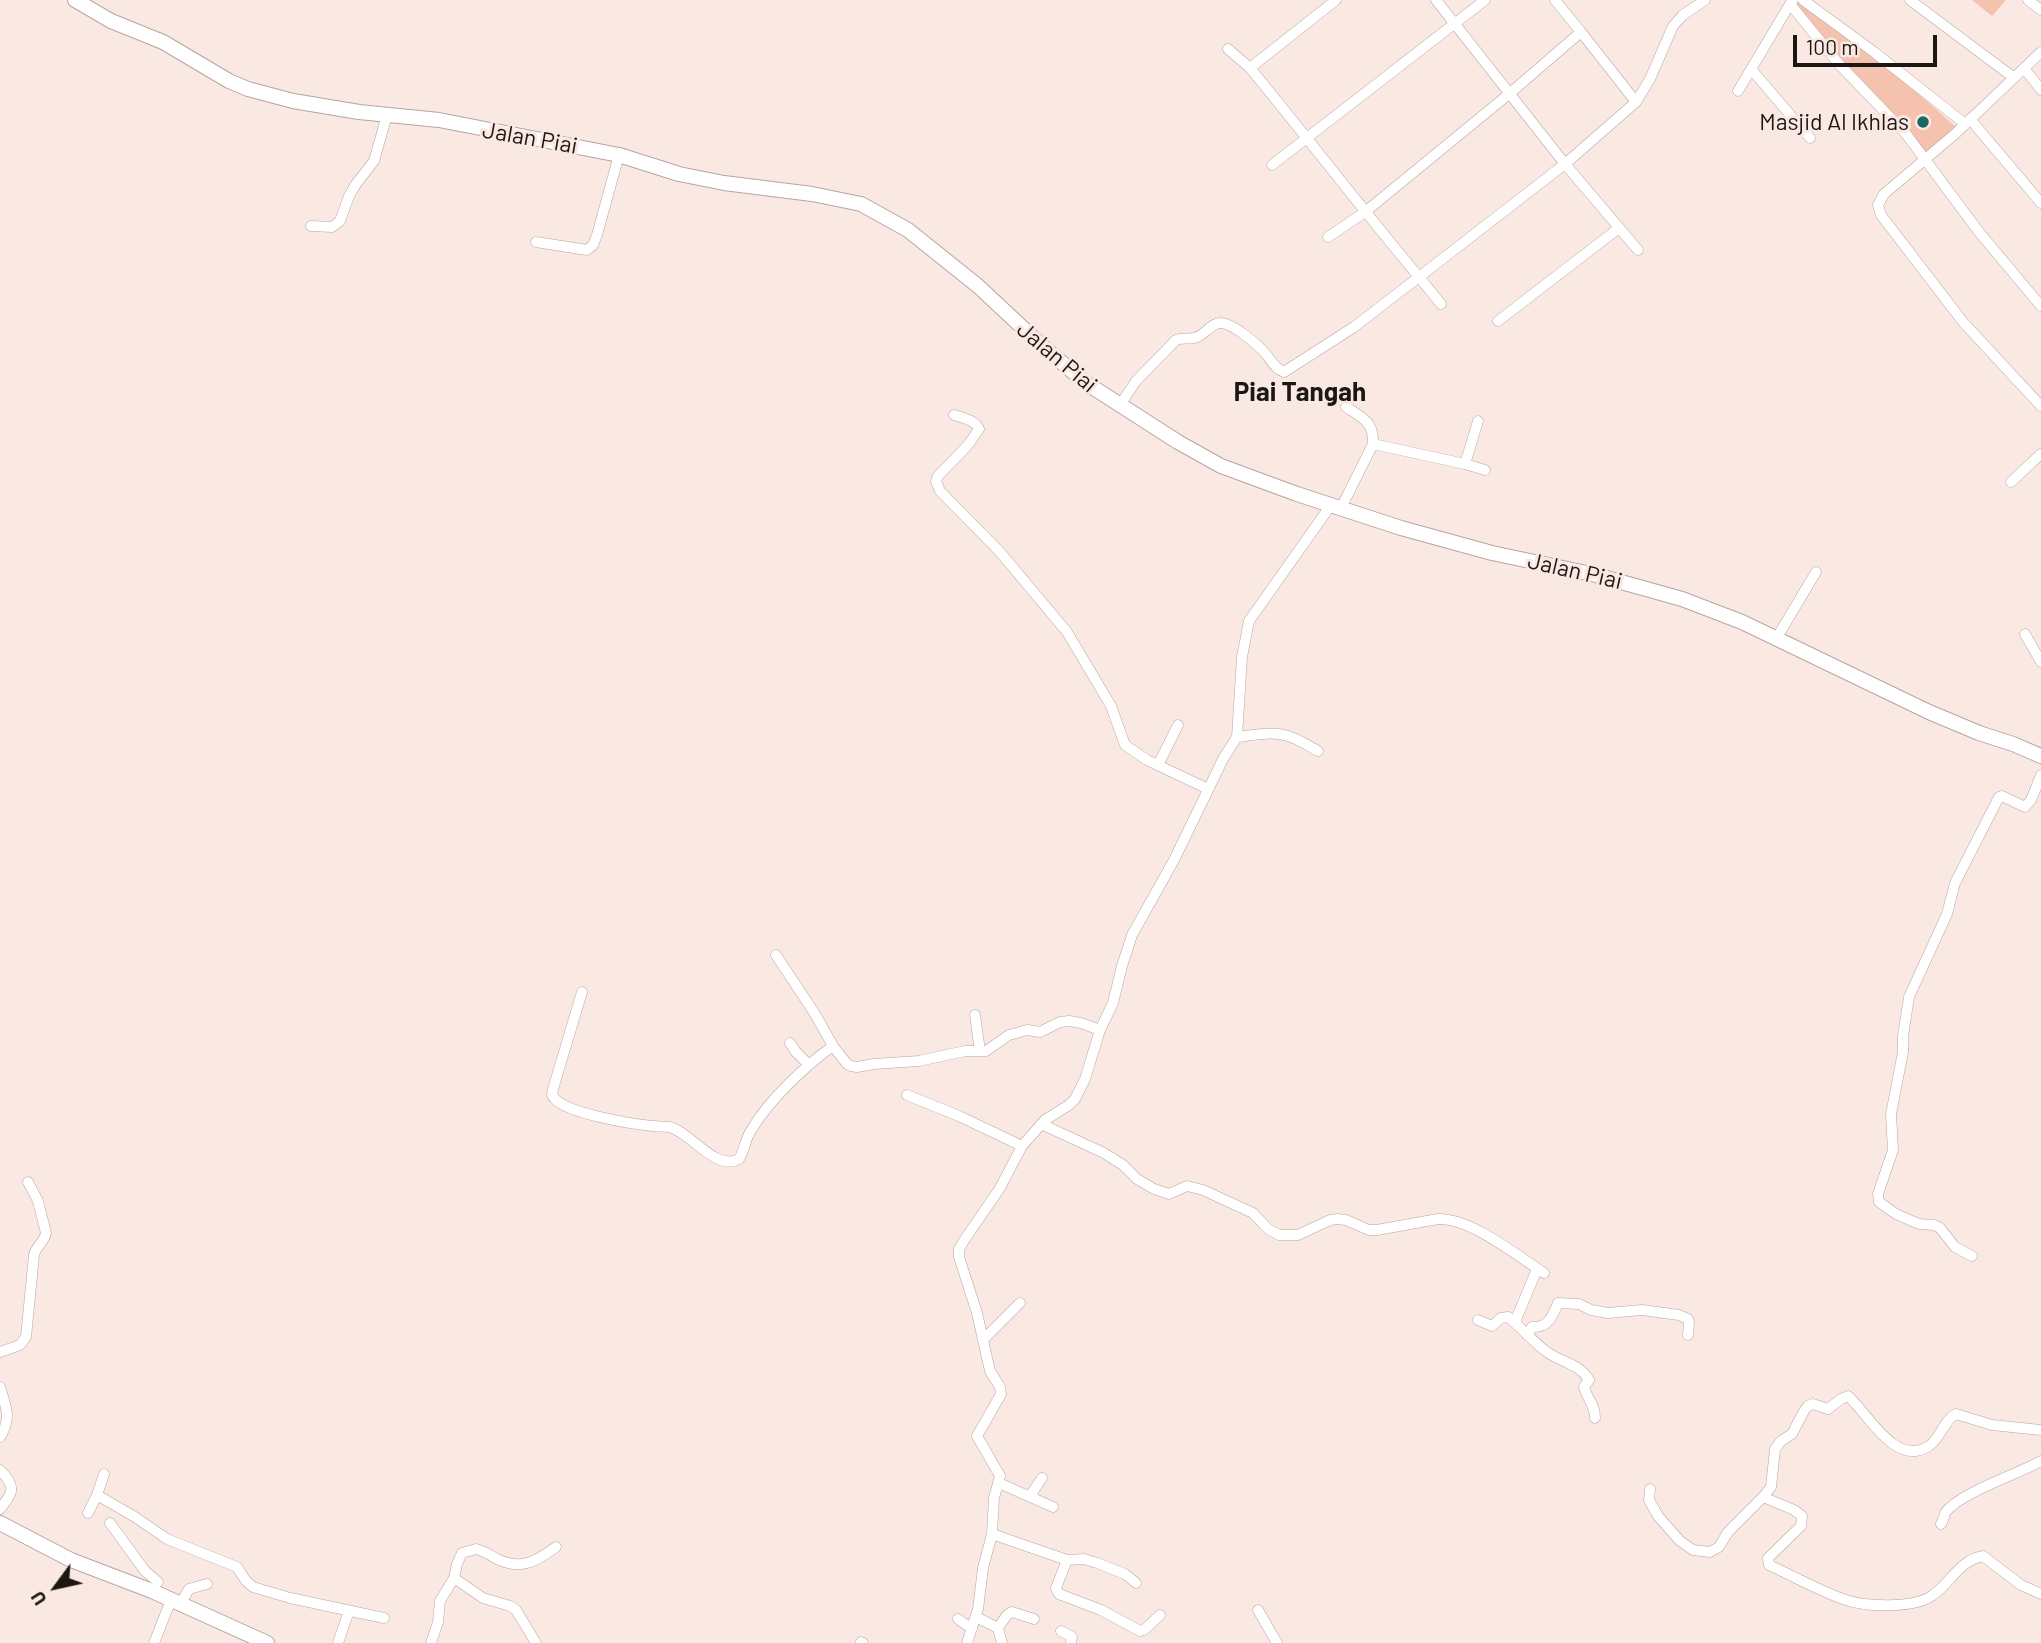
<!DOCTYPE html>
<style>
body{margin:0}
#map{position:relative;width:2041px;height:1643px;overflow:hidden;background:#fae8e2;font-family:Barlow,sans-serif}
canvas{display:block}
.north{position:absolute;left:21px;top:1552px;width:70px;height:70px;-webkit-text-stroke:5px #fae8e2;paint-order:stroke;rotate:237deg;font-size:19px;font-weight:700;line-height:28px;text-align:center;color:#1c1714}
.north::after{content:'';display:block;margin:auto;width:24px;height:32px;background:#1c1714;clip-path:polygon(50% 0,100% 100%,50% 72%,0 100%)}
.scale{position:absolute;left:1793px;top:35px;width:144px;height:32px;box-sizing:border-box;border:4px solid #1c1714;border-top:0;padding-left:9px;font-size:21px;line-height:24px;white-space:nowrap;color:#1c1714;-webkit-text-stroke:5px #fae8e2;paint-order:stroke}
</style>
<div id="map">
<canvas width="2041" height="1643"></canvas>
<div class="north">U</div>
<div class="scale">100 m</div>
</div>
<script>
const ctx = document.querySelector('canvas').getContext('2d');
ctx.lineJoin = 'round';
function paint(path, color) {
  ctx.fillStyle = color;
  ctx.fill(path, 'evenodd');
}
function stroke(path, color, width, dash) {
  ctx.strokeStyle = color;
  ctx.lineWidth = width;
  ctx.lineCap = dash ? 'butt' : 'round';
  ctx.setLineDash(dash || []);
  ctx.stroke(path);
}
function drawText(font, color, halo, rows, align = 'center') {
  ctx.font = font + ' Barlow,sans-serif';
  ctx.lineWidth = 6;
  ctx.setLineDash([]);
  ctx.textBaseline = 'middle';
  ctx.strokeStyle = halo;
  ctx.fillStyle = color;
  for (const [text, x, y, turn = 0] of rows) {
    ctx.save();
    ctx.translate(x, y);
    ctx.rotate((+turn || 0) * Math.PI / 180);
    ctx.textAlign = isNaN(turn) ? turn : align;
    if (halo) ctx.strokeText(text, 0, 0);
    ctx.fillText(text, 0, 0);
    ctx.restore();
  }
}
paint(new Path2D(`
 M1796,0H1812L1956,127L1928,155L1840,61L1794,5Z
 M1972,0H2006L1992,16Z`), '#f5c2af');
const street = new Path2D(`
 M1336,0L1250,68C1307,137 1361,208 1419,277L1565,164L1636,102L1650,79L1673,26L1683,15L1705,0
 M1436,0L1565,164L1638,250
 M1555,0L1581,32
 M1793,0L1790,4L1838,63L1906,134L1979,232L2041,306
 M1803,0L1874,52L1964,123
 M1910,0L2013,77
 M2028,0L2041,10
 M1228,49L1250,68
 M2041,52L1955,134L1884,194L1878,205L1881,215L1963,322L2041,406
 M2024,68L2041,90
 M1751,69L1810,138
 M1738,91L1790,4
 M1970,119L2041,203
 M1272,165L1485,0
 M311,226L332,227L340,221L349,196L356,184L374,161L387,115
 M1328,237L1365,212L1509,94L1581,32L1636,102
 M536,242L587,250L593,245L597,235L619,155
 M1498,321L1619,228
 M1120,405L1136,381L1176,340C1183,337 1191,340 1197,337C1205,334 1212,323 1220,323C1232,322 1258,345 1265,353C1271,360 1275,369 1284,372L1354,327L1419,277L1441,304
 M1346,407C1363,418 1374,422 1373,444L1465,464L1485,470
 M954,415C963,418 975,420 979,429L968,445L938,476L936,481L940,491L1000,552L1067,632L1111,706L1125,745L1147,760L1208,789
 M1465,464L1478,421
 M2011,482L2041,454
 M1341,508L1373,444
 M2025,634L2041,662
 M1776,639L1816,572
 M1237,737C1253,735 1272,731 1288,736C1298,739 1309,746 1318,751
 M1158,765L1178,725
 M776,955L815,1014L833,1046L847,1064L851,1066L857,1067L874,1064L919,1061L965,1051H986L1009,1035L1027,1030L1040,1032L1060,1022L1069,1021L1081,1023L1100,1030
 M582,992L553,1089C552,1094 551,1095 555,1099C569,1114 632,1124 653,1126C658,1127 664,1126 669,1127C690,1131 715,1172 739,1159C745,1150 745,1138 752,1129C769,1100 806,1065 833,1046
 M975,1015L980,1051
 M790,1043L796,1052L809,1065
 M907,1095L959,1116L1022,1146
 M1041,1124L1104,1153L1123,1165L1137,1179L1154,1189L1169,1194L1187,1186L1203,1190L1253,1213L1268,1229L1279,1235H1298L1330,1220L1337,1219L1346,1220L1369,1230H1377L1438,1219C1471,1218 1516,1255 1544,1273
 M1972,1256L1955,1247L1940,1228L1934,1225L1919,1224L1896,1214L1879,1202L1878,1194L1893,1150L1891,1114L1903,1052V1036L1909,997L1947,914L1955,883L1999,797L2002,796L2025,807L2031,800L2041,775
 M1478,1320L1492,1326L1501,1318L1508,1317C1522,1328 1533,1342 1547,1352C1562,1363 1579,1363 1589,1380L1584,1387C1587,1400 1595,1403 1595,1418
 M1515,1322L1537,1269
 M1527,1335L1532,1327C1548,1328 1552,1317 1558,1303L1579,1304L1591,1310L1608,1313L1642,1310L1679,1315L1688,1319L1689,1322L1688,1335
 M984,1339L1020,1303
 M0,1352L20,1345L26,1337L34,1255C36,1246 45,1241 46,1233L38,1201L28,1182
 M0,1387C6,1407 12,1418 0,1437
 M0,1470C16,1487 14,1491 0,1509
 M999,1483L1053,1507
 M1650,1489L1649,1500L1658,1516L1680,1541L1693,1550L1710,1552L1719,1547L1728,1532L1763,1497L1771,1487L1775,1449L1781,1441L1792,1434L1804,1411L1808,1406L1813,1404L1828,1409L1841,1399L1848,1396C1868,1413 1895,1468 1929,1446C1941,1438 1943,1421 1956,1414L1992,1425L2041,1430
 M97,1495L135,1517L167,1539L237,1567L246,1581L253,1587L290,1598L384,1618
 M1030,1496L1042,1478
 M1763,1497L1794,1510L1802,1516L1801,1526L1768,1558L1769,1565C1793,1576 1818,1590 1843,1599C1864,1607 1914,1609 1933,1595C1952,1582 1958,1561 1983,1556L2021,1585L2041,1594
 M88,1513L97,1495L104,1474
 M110,1523L145,1571L158,1582
 M1941,1524C1942,1522 1945,1515 1945,1513C1959,1493 2018,1474 2041,1461
 M992,1534L1067,1560L1084,1559L1097,1563L1125,1574L1136,1583
 M1067,1560L1056,1588L1059,1594L1101,1610L1140,1631L1144,1630L1160,1615
 M454,1578L483,1598L510,1606L516,1610L536,1643
 M181,1603L189,1589L207,1584
 M1258,1610L1277,1643
 M976,1617L998,1628L1002,1643
 M958,1619L972,1629
 M998,1628L1007,1615L1012,1612L1034,1619
 M1061,1631L1072,1637L1071,1643
 M861,1642L863,1643
 M154,1643L171,1600
 M338,1643L349,1611
 M431,1643L438,1622L440,1601L454,1578L457,1564L462,1553L476,1549C484,1551 490,1555 497,1559C522,1571 536,1561 556,1547
 M967,1643L978,1609L983,1568L992,1534L994,1498L1000,1476L977,1436L1001,1394L1000,1387L990,1371L977,1313L959,1257V1249L965,1239L1000,1188L1022,1146L1045,1120L1069,1105L1075,1099L1085,1079L1100,1030L1113,1003L1122,966L1132,935L1174,860L1223,759L1237,737L1242,657L1249,621L1331,505`);
const secondary = new Path2D(`
 M75,0L111,21L163,42L229,81L248,89L293,101L359,112L439,120L619,155L679,174L724,183L812,194L861,204L908,230L978,286L1041,345L1086,383L1178,442L1221,466L1297,494L1401,528L1492,553L1596,575L1682,599L1742,622L1929,712L1979,733L2013,744L2041,756
 M0,1523L71,1560L152,1591L267,1643`);
stroke(street, '#b6a6a0', 11);
stroke(secondary, '#b6a6a0', 16);
stroke(street, '#fff', 10);
stroke(secondary, '#fff', 14);
for (const [x, y, r, color] of [
 [1923,122,7,"#1b6865"]
]) {
  const dot = new Path2D();
  dot.arc(x, y, r, 0, 2 * Math.PI);
  ctx.fillStyle = color;
  ctx.fill(dot);
  stroke(dot, '#fae8e2', 2.5);
}
drawText('23px', '#1c1714', '#fae8e2', [
 ["Masjid Al Ikhlas",1909,122]
], 'right');
drawText('23px', '#1c1714', '#fae8e2', [
 ["Jalan Piai",530,138,10],
 ["Jalan Piai",1057,357,40],
 ["Jalan Piai",1575,571,13]
]);
drawText('bold 26px', '#1c1714', '#fae8e2', [
 ["Piai Tangah",1300,392]
]);
</script>
